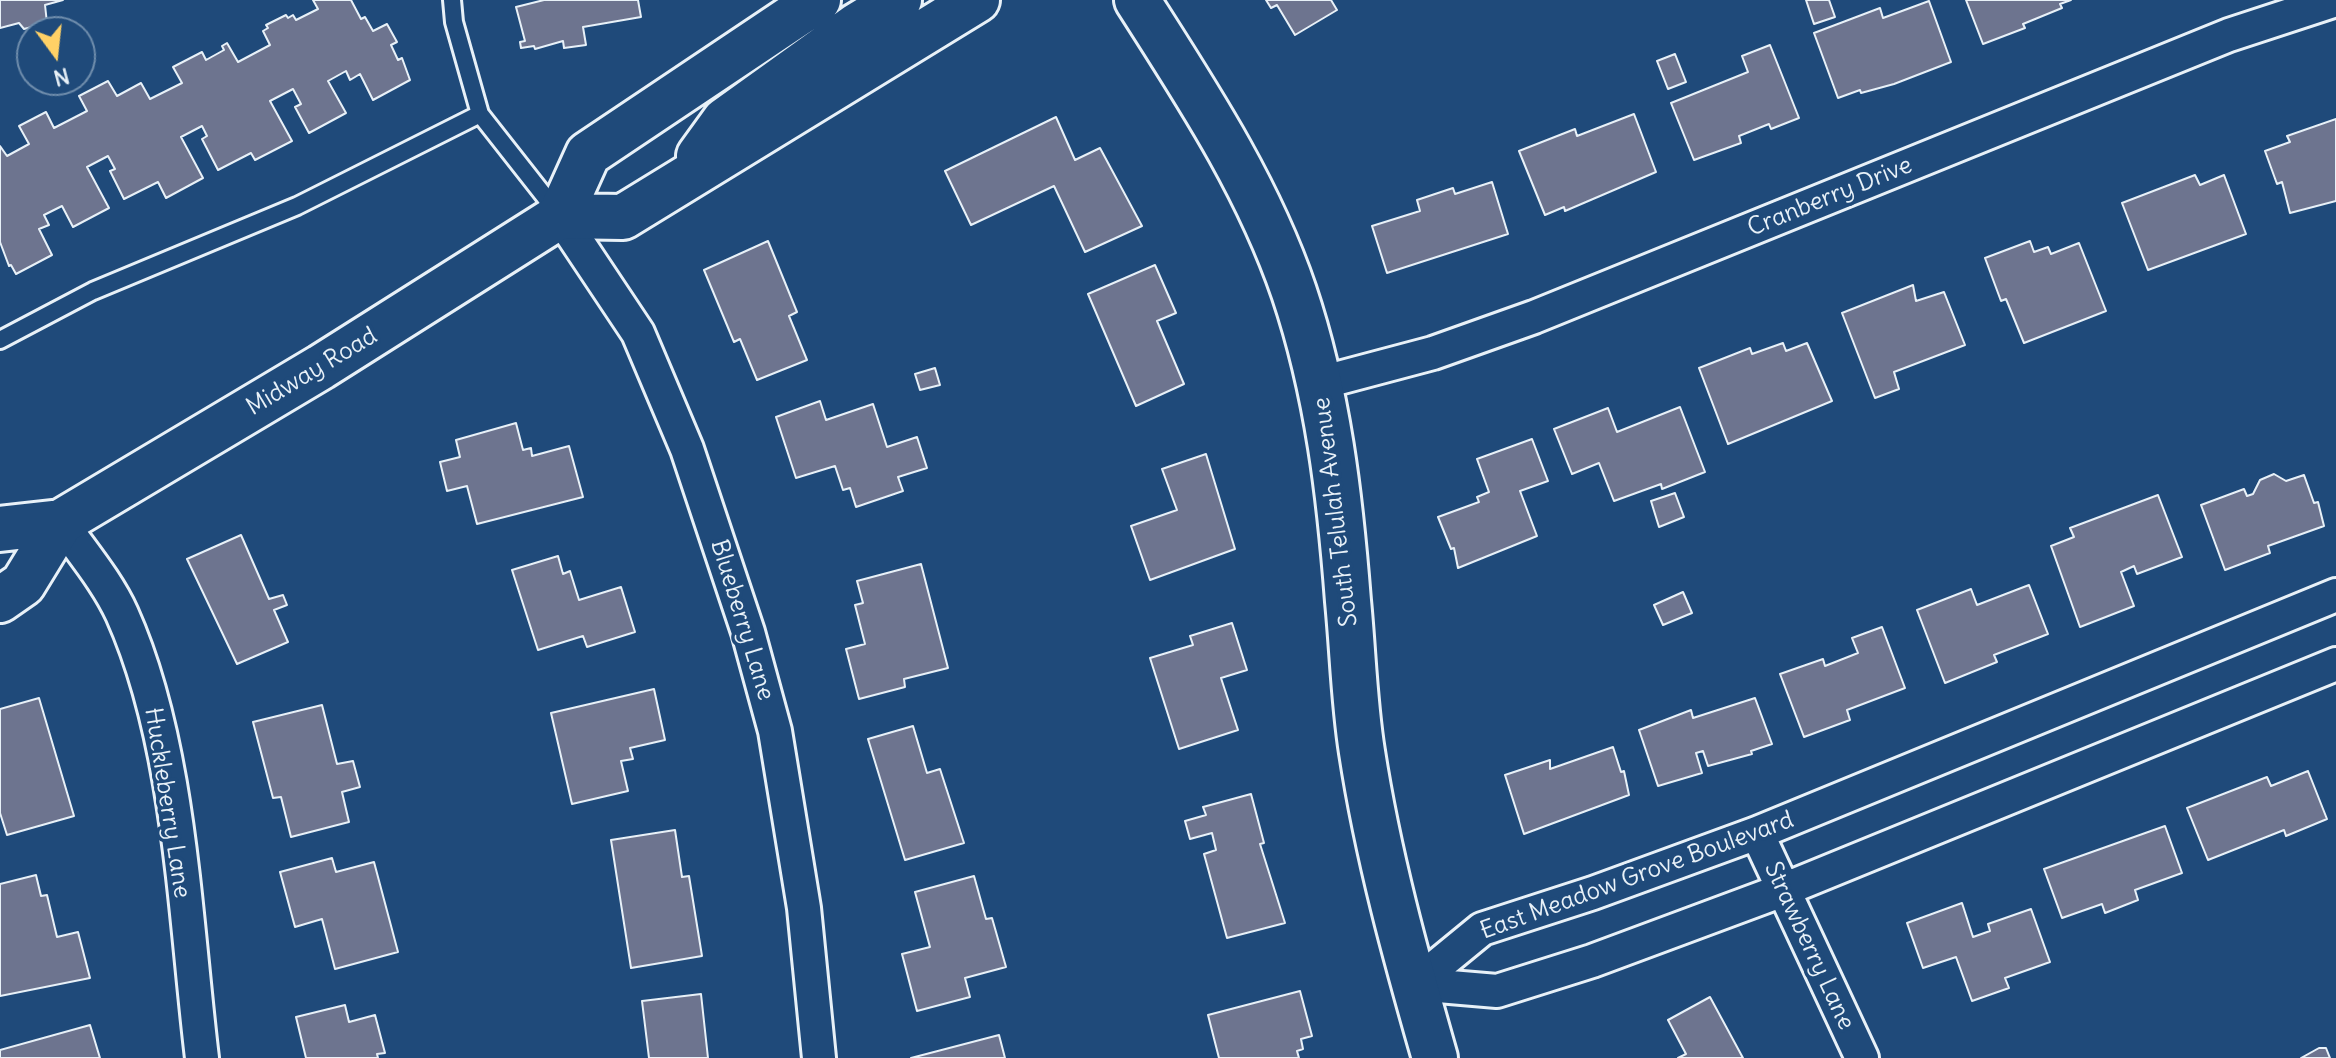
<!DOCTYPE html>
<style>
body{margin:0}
#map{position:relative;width:2336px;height:1058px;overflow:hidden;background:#1f4a7a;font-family:Delius,sans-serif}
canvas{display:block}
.north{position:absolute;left:16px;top:16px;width:80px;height:80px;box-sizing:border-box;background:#1f4a7a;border:2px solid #6f8dac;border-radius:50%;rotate:165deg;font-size:22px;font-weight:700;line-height:32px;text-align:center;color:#e8f1f8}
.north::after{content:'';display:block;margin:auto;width:28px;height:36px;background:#ffd166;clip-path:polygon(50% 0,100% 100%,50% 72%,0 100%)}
</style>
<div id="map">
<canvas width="2336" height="1058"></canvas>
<div class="north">N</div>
</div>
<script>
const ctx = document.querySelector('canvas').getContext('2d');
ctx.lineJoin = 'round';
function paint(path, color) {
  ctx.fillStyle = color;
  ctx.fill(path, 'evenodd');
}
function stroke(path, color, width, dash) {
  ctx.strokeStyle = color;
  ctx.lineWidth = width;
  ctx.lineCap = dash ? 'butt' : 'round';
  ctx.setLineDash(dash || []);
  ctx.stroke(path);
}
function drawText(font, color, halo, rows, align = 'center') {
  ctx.font = font + ' Delius,sans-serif';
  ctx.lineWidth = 7;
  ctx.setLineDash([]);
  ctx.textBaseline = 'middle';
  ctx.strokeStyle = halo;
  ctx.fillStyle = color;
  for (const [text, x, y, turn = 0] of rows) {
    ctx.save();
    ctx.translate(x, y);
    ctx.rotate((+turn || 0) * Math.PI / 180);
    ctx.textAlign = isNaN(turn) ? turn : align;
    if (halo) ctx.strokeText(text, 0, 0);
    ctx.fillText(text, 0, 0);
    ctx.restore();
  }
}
const building = new Path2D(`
 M0,0H63L45,5L47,23L24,29L19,23L0,28Z
 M313,0H351L361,19L365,17L373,31L387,24L397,42L391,45L398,60L402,58L410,80L373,100L360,74L350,80L346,71L328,81L346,113L309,133L295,107L301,104L293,89L270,101L292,141L255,160L251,153L218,170L202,139L207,136L202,126L181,137L203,178L166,198L158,182L124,199L110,171L115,169L108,156L87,167L109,208L73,227L62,206L44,215L49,225L39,229L52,255L16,274L11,265L9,266L0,242V146L7,156L29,144L19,126L46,112L54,128L87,111L79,96L108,81L117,96L141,83L150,99L182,83L173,67L202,52L206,60L224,50L222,46L227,43L238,62L270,45L263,31L268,28L266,25L286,15L288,18L293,15L296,20L318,9Z
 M544,0H638L641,17L583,27L586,45L564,48L563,41L535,49L534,46L521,48L520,42L525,41L516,7Z
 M1266,0H1331L1337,10L1295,35L1277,5L1271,8Z
 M1806,0H1829L1835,17L1814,24Z
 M1966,0H2071L2060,4L2062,8L2023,24L2025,28L1983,44Z
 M1929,1L1951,62L1894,84L1861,93L1860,90L1838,98L1814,33L1880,8L1883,18Z
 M1770,45L1799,118L1771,129L1769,124L1739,136L1741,143L1694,160L1671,103L1748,72L1742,56Z
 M1675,54L1686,82L1668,89L1657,61Z
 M1634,114L1656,172L1565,211L1564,207L1545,215L1519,151L1575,129L1577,136Z
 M1056,117L1075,160L1100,148L1142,226L1085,252L1054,186L971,225L945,171Z
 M2336,119V201L2290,213L2282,182L2277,184L2265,151L2290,142L2287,136Z
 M2195,175L2200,185L2224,175L2246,234L2148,270L2122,203Z
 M1492,182L1508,234L1387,273L1372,226L1420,211L1417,200L1453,188L1455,194Z
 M768,241L797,312L789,316L807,360L757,380L740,339L734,342L704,270Z
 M2030,241L2034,252L2048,247L2051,254L2079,243L2106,311L2024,343L2006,299L2001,301L1985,258Z
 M1155,265L1176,313L1157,321L1184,384L1136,406L1088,294Z
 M1913,285L1916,301L1944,292L1965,345L1894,372L1899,389L1875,398L1842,313Z
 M1783,343L1786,351L1807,343L1832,401L1728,444L1699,368L1750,348L1752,354Z
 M935,368L940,385L920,390L915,374Z
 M820,401L826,420L873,404L887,447L917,437L927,468L898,477L903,491L856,507L850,488L843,490L835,466L796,478L776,417Z
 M1680,407L1705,472L1662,489L1661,484L1614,501L1599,463L1572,474L1554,429L1608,408L1617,432Z
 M516,423L523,450L531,448L532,456L569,446L583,497L477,524L467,486L447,491L440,462L460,457L456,440Z
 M1532,439L1548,481L1520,491L1537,536L1458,568L1454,548L1451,549L1438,517L1479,502L1477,497L1489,492L1477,459Z
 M1206,454L1235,549L1150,580L1131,526L1177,510L1162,469Z
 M2274,474L2286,481L2304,475L2314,503L2318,502L2324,526L2268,546L2270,553L2225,570L2201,505L2244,489L2247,496L2253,494L2260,480Z
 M1675,493L1684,517L1659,527L1651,501Z
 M2158,495L2182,557L2137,574L2134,566L2121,572L2134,606L2080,627L2051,546L2074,537L2070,528Z
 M241,535L269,599L283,595L287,605L274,610L288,642L237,664L187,559Z
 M558,556L563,574L570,571L579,600L621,587L635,632L587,647L583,636L538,650L512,570Z
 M921,564L948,668L904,679L905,687L859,699L846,649L865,644L855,605L863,603L857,581Z
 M2029,585L2048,634L1994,655L1997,662L1945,683L1917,610L1971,589L1977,605Z
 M1683,592L1692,613L1663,625L1654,605Z
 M1232,623L1247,670L1221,678L1238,730L1179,749L1150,658L1193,645L1190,636Z
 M1882,627L1905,688L1847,710L1850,720L1804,737L1780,674L1823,659L1825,666L1858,653L1852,638Z
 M654,689L665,740L630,748L633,759L621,761L628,791L572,804L551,713Z
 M39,698L74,816L7,835L0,813V709Z
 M1755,698L1772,744L1751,751L1752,754L1708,766L1703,751L1696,753L1702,773L1658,786L1639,730L1691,710L1693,718Z
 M322,705L337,764L353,761L360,787L342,792L349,822L291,837L281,797L273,798L253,722Z
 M913,726L927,773L940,769L964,843L905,860L868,739Z
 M1613,747L1621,772L1624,771L1629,795L1524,834L1505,775L1550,760V769Z
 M2308,771L2327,819L2286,836L2284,830L2208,860L2187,808L2267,777L2271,786Z
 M1251,794L1264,843L1260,844L1285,923L1227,938L1204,854L1216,850L1212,833L1190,839L1185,821L1206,815L1203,807Z
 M2165,826L2182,873L2135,890L2138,900L2105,913L2102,904L2062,918L2044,869Z
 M675,830L682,877L689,876L702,956L631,968L611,840Z
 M332,858L336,872L374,862L398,952L335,969L322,919L295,927L280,872Z
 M36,875L41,896L47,895L57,937L78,932L90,978L0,996V884Z
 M974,876L986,919L992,918L1006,967L965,978L970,997L917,1011L902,954L930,947L915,892Z
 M1962,903L1973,937L1990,931L1988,924L2031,909L2050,962L2005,978L2009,988L1972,1001L1956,957L1923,968L1907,923Z
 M1300,991L1312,1036L1301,1039L1303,1049L1297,1051L1299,1058H1219L1208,1015Z
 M701,994L708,1058H649L642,1001Z
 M1710,997L1743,1058H1678L1686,1054L1668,1020Z
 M345,1005L349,1022L375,1015L385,1053L377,1054L378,1058H306L296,1017Z
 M90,1025L100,1058H0V1050Z
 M999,1035L1005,1058H911Z
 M2319,1048H2326L2330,1058H2301Z`);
paint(building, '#6d748f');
stroke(building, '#e8f1f8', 2);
const lane = new Path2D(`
 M452,0L454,22L480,114L557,212
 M0,340L93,291L297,206L480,114`);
const street = new Path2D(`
 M560,216L638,333L687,449L748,632L775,731L804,908L819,1058
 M1320,383L1433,353L1534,317L2229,35L2336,0
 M61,522C81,551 107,581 122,614C180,743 185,918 202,1058
 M1757,833L1862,1058
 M1415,984L1482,929L1593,893L1757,833L2336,595
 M1415,984L1497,991L1592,961L1783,890L2336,664`);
const secondary = new Path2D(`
 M1137,0C1197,94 1258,186 1294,292C1328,393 1340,497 1348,601C1353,652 1354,702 1362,752C1378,856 1406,957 1435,1058
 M699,156L725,120L856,26L899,0
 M560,216L588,154L818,0
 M0,529L61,522L321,367L560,216L623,217L977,0
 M0,600L23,584L61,522`);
stroke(lane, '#e8f1f8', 22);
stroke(street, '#e8f1f8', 38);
stroke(secondary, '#e8f1f8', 50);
stroke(lane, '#1f4a7a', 16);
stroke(street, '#1f4a7a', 32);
stroke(secondary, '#1f4a7a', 44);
drawText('24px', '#e8f1f8', '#1f4a7a', [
 ["Cranberry Drive",1830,197,-22],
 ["Midway Road",312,372,-31],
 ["South Telulah Avenue",1336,512,-97],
 ["Blueberry Lane",742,620,73],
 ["Huckleberry Lane",167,803,81],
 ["East Meadow Grove Boulevard",1637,876,-20],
 ["Strawberry Lane",1809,946,65]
]);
</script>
